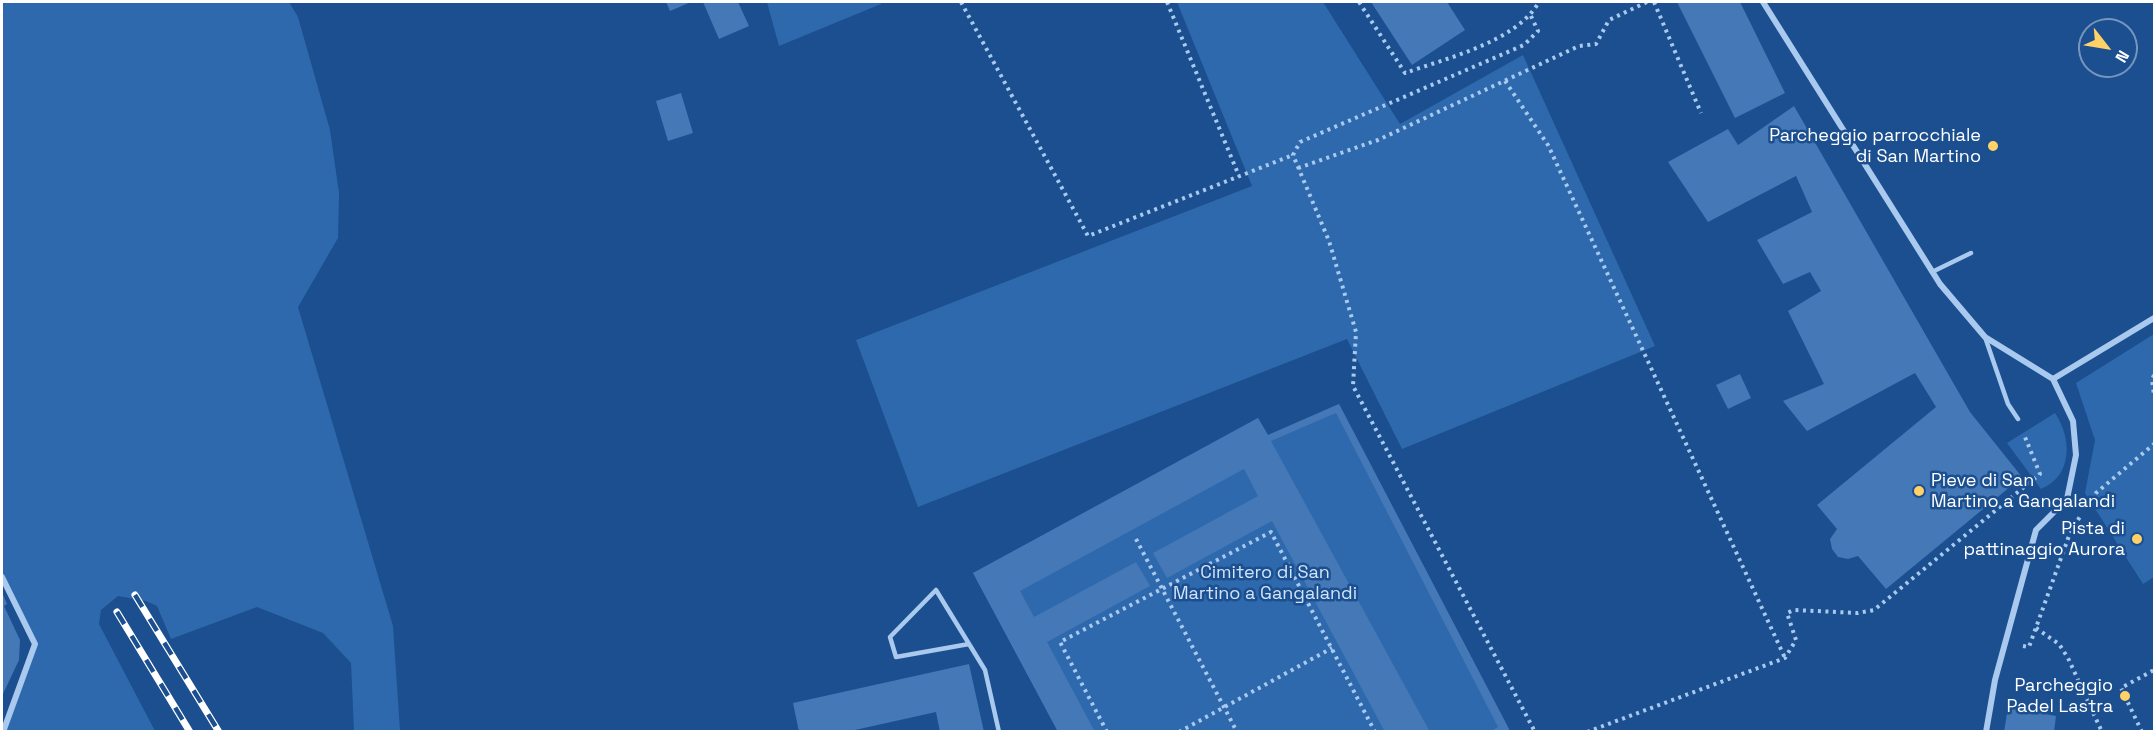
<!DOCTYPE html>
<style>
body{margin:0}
#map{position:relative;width:2156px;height:733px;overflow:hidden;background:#1b4f8f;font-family:"Space Grotesk",sans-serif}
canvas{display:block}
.frame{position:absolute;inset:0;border:3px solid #fff;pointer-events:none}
.north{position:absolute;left:2078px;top:18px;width:60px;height:60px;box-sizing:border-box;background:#1b4f8f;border:2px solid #7695bc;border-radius:50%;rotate:121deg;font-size:16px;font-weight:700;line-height:24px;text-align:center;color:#fff}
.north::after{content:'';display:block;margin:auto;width:21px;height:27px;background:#ffd166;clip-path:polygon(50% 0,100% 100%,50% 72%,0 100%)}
</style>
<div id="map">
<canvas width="2156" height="733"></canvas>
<div class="frame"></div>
<div class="north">N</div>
</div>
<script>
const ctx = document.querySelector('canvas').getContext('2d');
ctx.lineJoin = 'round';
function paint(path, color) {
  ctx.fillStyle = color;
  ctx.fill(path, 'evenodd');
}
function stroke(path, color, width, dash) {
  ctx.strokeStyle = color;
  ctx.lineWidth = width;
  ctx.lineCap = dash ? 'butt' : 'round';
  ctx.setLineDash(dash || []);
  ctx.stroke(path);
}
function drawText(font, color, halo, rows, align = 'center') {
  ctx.font = font + ' "Space Grotesk",sans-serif';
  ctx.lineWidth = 5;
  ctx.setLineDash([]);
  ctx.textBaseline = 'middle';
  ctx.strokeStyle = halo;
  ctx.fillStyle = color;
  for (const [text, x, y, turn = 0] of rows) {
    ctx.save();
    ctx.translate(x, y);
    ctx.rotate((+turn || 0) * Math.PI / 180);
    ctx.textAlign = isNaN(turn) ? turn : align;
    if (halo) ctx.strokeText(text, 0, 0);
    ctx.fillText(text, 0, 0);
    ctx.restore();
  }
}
paint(new Path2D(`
 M2,2H289L298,17L330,130L339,193L338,238L298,307L393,626L400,731H354L351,663L323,633L257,607L171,639L157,606L146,601L118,596L101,610L99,624L155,731H3L35,644L2,577Z
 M767,2H880L881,4L779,46Z
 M1177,2H1323L1400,124L1523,55L1655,346L1402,449L1347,339L918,507L856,340L1252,186Z
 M2154,334V577L2143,584L2085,493L2095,440L2076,383Z
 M1339,404L1510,731H1058L973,573L1258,418L1268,435Z
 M2055,413C2072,438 2073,476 2041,489L2007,443Z`), '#2e69ad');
paint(new Path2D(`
 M666,2H691L670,11Z
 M703,2H738L749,26L719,39Z
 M1371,2H1447L1465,30L1412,65Z
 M1677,2H1740L1785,93L1735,118Z
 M681,93L693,133L668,141L656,101Z
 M1794,106L1970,412L2022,477L1886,589L1858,556L1848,559L1838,557L1832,549L1830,539L1837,529L1817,505L1936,407L1915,373L1807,431L1783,401L1824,384L1788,311L1821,291L1810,272L1783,284L1757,240L1812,212L1796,176L1708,222L1668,162L1728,129L1738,145Z
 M1740,374L1751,398L1728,409L1716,385Z
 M1339,404L1510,731L1490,732L1498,727L1336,413L1271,441L1430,732H1385L1272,521L1167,578L1153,553L1258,496L1244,469L1020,591L1034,617L1136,562L1150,586L1047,642L1095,732H1058L973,573L1258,418L1268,435Z
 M2,592L7,604L4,606L20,640L19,660L2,696Z
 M969,664L984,732H940L936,712L846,732H799L793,703Z
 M2008,707L2056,716L2054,732H2004Z`), '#4478b7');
stroke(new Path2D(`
 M961,2L1088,236L1293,155
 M1167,2L1239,176
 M1359,2L1405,73C1447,58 1516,42 1539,2
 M1654,2L1701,113
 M1531,16L1538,31L1524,45L1300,142L1293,155L1329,241L1356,332L1353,386L1535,732
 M1505,81L1548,145L1785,658
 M1298,168L1378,140L1579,46L1596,44L1609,20L1647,2
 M2154,375L2152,380L2154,395
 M2087,506L2096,493L2154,444
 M1136,539L1237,732
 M2036,628L2059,644L2068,658L2102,732
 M2023,646L2029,647L2070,533L2081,515
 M1107,732L1060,642L1271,532L1375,732
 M1179,732L1332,648
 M1587,732L1785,658L1796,640L1787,613L1794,610L1858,613L1874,610L2040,474L2025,437
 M2142,732L2121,688L2154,670`), '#a9c9ee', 4, [3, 4.5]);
stroke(new Path2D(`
 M1932,272L1971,253
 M1985,337L2008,404L2018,419
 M969,644L896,657L890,637L936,590L985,670L999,732`), '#a9c9ee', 4.5);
stroke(new Path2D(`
 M1763,2L1940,284L1985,337L2053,379
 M2053,379L2154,318
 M2,577L35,644L3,732
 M1986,732L1995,680L2036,530L2067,499L2076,455L2073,421L2053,379`), '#a9c9ee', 6);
const rail = new Path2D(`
 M135,595L219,732
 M117,612L190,732`);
stroke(rail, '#fff', 7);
stroke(rail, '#1b4f8f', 4.5, [14]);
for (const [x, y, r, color] of [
 [1993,146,6,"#ffd166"],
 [1919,491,6,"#ffd166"],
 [2137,539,6,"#ffd166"],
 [2125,696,6,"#ffd166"]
]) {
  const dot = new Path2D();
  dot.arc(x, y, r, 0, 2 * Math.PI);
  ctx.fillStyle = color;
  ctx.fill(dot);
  stroke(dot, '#1b4f8f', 2);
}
drawText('18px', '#fff', '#1b4f8f', [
 ["Parcheggio parrocchiale",1981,136],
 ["di San Martino",1981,157],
 ["Pieve di San",1931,481,"left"],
 ["Martino a Gangalandi",1931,502,"left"],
 ["Pista di",2125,529],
 ["pattinaggio Aurora",2125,550],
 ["Parcheggio",2113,686],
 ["Padel Lastra",2113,707]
], 'right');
drawText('18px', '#cfe3fa', '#1b4f8f', [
 ["Cimitero di San",1265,573],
 ["Martino a Gangalandi",1265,594]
]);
</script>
